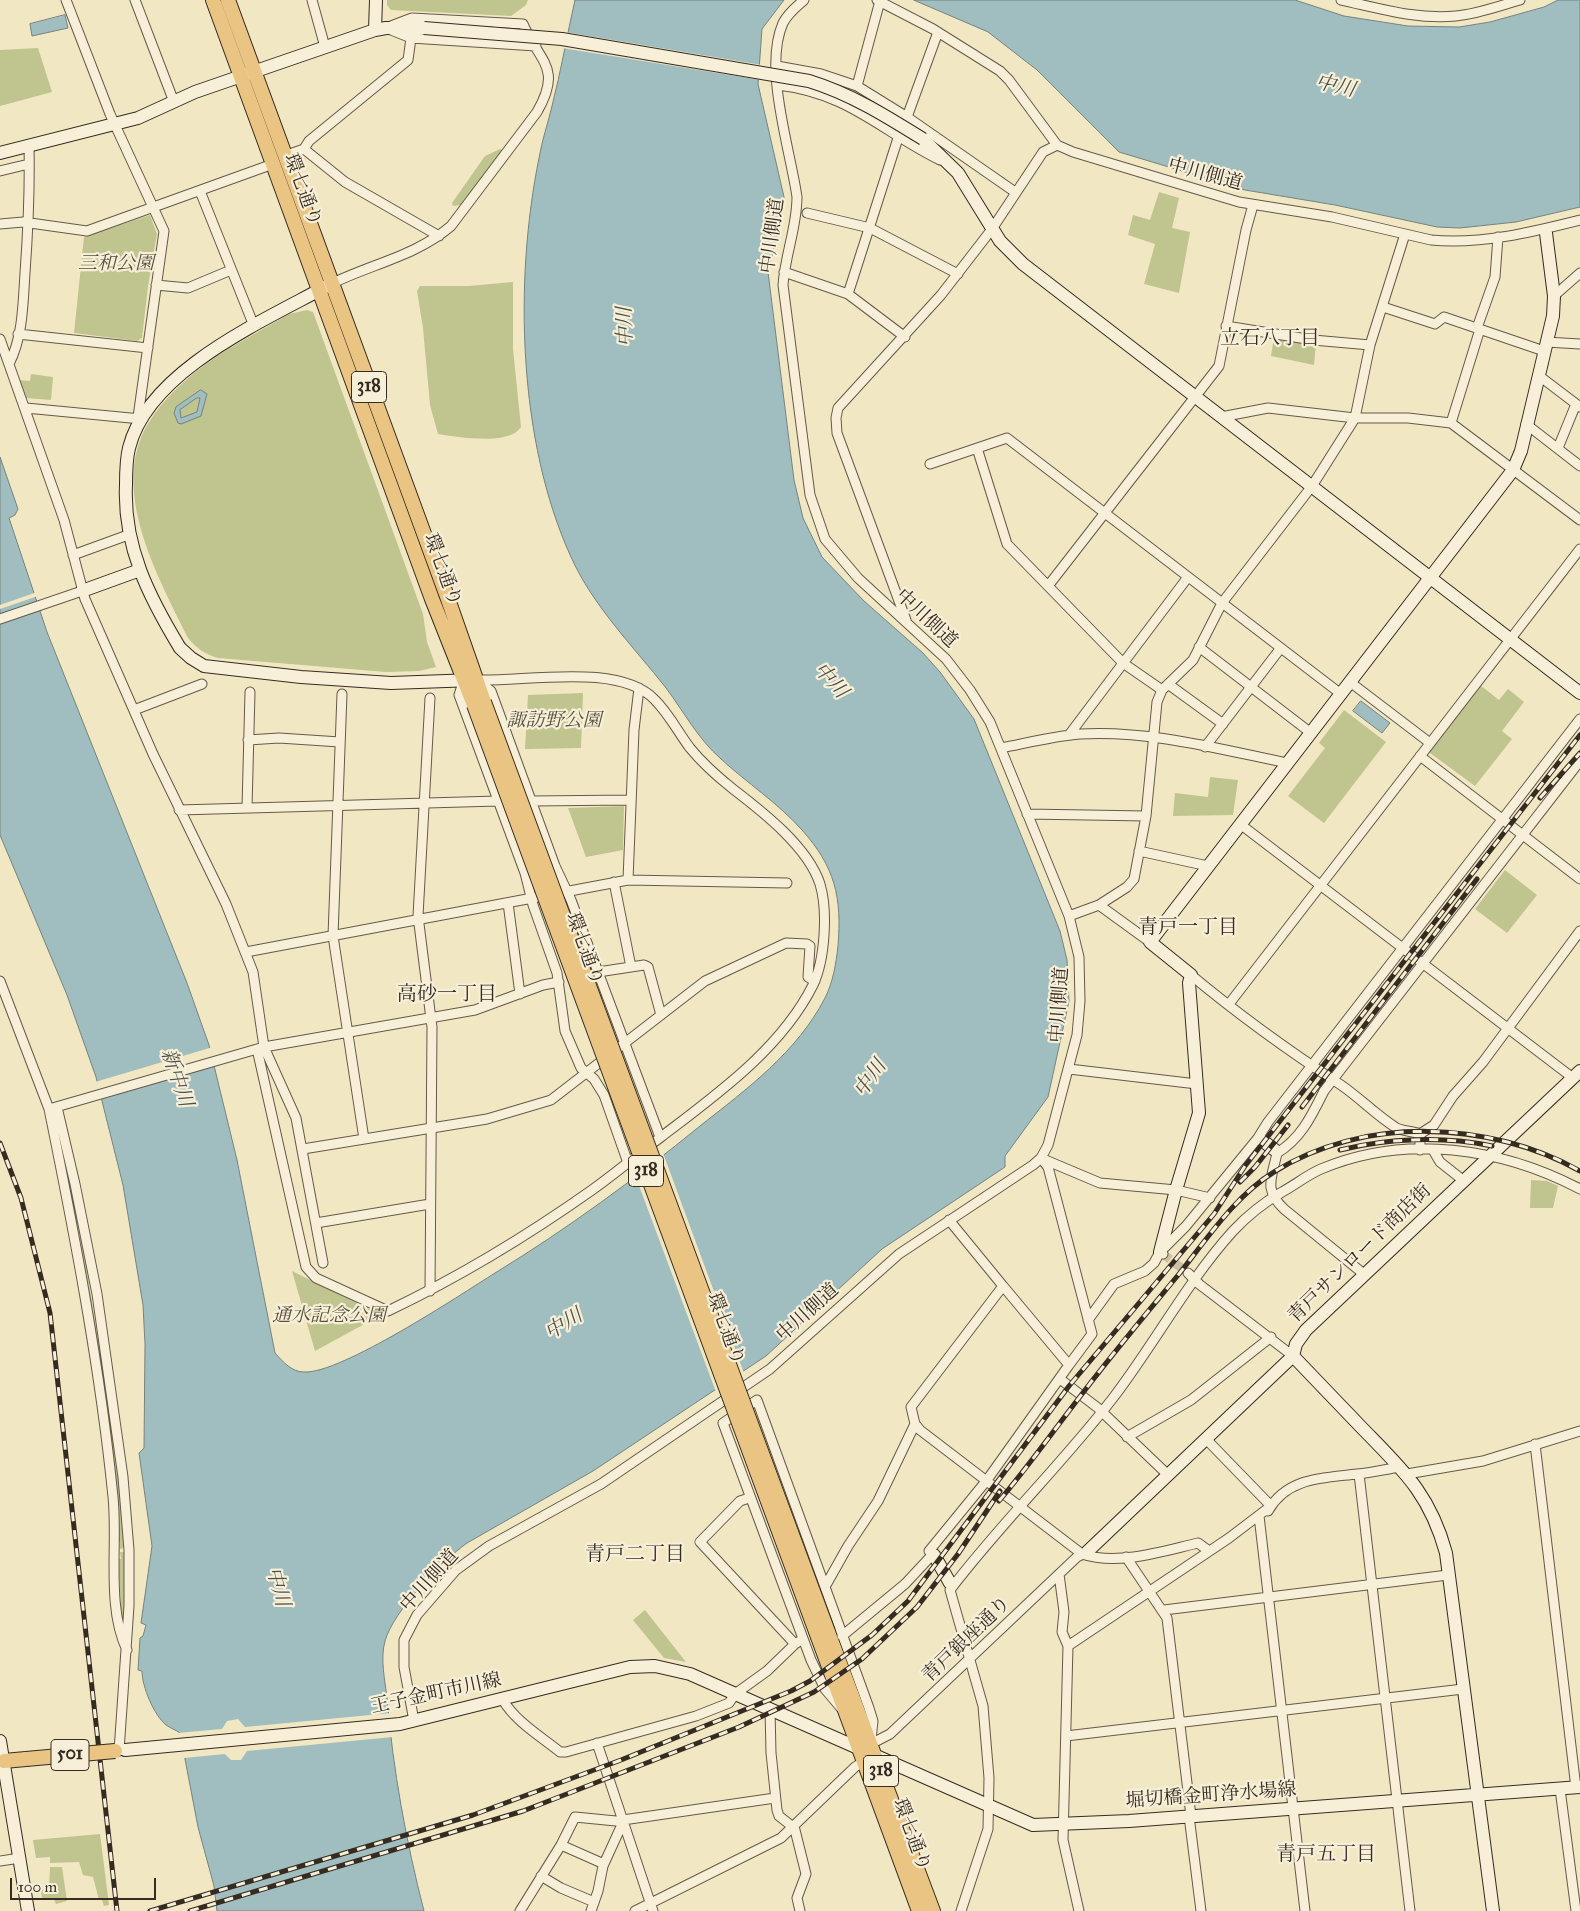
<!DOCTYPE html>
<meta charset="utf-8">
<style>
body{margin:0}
#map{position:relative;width:1580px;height:1911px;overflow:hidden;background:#f2e7c3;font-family:"IM FELL Great Primer",serif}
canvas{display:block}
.scale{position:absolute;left:10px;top:1878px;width:146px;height:22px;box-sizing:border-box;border:2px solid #352b21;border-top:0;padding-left:6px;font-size:15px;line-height:18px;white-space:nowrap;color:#352b21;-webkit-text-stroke:4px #f7efd8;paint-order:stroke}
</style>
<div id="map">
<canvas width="1580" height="1911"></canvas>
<div class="scale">100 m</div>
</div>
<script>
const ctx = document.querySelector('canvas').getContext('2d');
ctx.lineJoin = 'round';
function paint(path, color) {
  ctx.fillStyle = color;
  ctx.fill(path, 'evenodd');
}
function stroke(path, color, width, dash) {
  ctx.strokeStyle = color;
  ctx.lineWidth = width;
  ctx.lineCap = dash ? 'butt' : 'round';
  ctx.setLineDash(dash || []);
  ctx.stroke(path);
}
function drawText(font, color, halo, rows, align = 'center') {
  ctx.font = font + ' "IM FELL Great Primer","Noto Serif JP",serif';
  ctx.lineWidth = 4.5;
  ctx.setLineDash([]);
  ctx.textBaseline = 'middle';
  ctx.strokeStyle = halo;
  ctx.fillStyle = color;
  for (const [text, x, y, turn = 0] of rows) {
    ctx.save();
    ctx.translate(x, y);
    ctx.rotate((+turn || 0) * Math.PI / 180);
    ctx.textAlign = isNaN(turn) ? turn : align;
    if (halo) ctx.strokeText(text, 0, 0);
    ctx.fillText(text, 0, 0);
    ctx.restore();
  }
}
paint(new Path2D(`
 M387,0H528L526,5L511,16L391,10L387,5Z
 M38,48L52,92L0,106V50Z
 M500,149L503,150L465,201L461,205L453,206L452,203L485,156Z
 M1159,192L1179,198L1172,228L1190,232L1179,293L1144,284L1155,244L1128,235L1133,215L1150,220Z
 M150,215L157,234L148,286L142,338L137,341L74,333L84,237Z
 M513,282V349L521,427C509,446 458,437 438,434L430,405L423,328L417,291L420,286H469Z
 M307,310L313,312L423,614L427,642L436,667L419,671L386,672L218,658C205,654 197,649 188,638C160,581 112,496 144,431C155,409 174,390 193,374C221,350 258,333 289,314Z
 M1274,337L1316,344L1314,365L1271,356Z
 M31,374L53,377L51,400L26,398L19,380L30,381Z
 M1480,685L1499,700L1508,689L1524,702L1502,731L1512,739L1475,786L1430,753V751Z
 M583,693L581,748L525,749L528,695Z
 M1344,710L1386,742L1324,823L1288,796L1325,748L1319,743Z
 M1210,777L1238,780L1233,815L1173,816L1175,793L1208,797Z
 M624,806L623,850L586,857L568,808Z
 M1505,870L1537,895L1507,933L1475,909Z
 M57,1130L81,1229H79L77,1222H75Z
 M1531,1180L1547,1181L1558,1186L1553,1208H1530Z
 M79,1232H81L108,1404L105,1395Z
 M292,1271L381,1315L315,1351Z
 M107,1417H110L118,1471L125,1548L120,1549V1542H118Z
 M120,1552H125V1563L123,1636L118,1559H121Z
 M645,1610L686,1662L664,1658L633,1620Z
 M100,1834L109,1905L104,1906L102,1900H99L93,1877L83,1875L79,1862L50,1863V1857L36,1858L33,1840Z
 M50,1867H62L67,1901L56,1904L53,1898L42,1899L41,1890L49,1889Z`), '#c0c48f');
const water = new Path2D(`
 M575,0H784L762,29L758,84L784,197L782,215L768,272L794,480L803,518L822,557L864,601L923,653L940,672L974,719L1060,931L1067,960L1069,1001L1048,1097L1005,1156V1167L882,1249L766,1356L593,1471L467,1543C441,1562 394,1610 385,1641C380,1659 385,1680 387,1698C393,1770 406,1841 424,1911H217L214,1886L198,1827L180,1733C176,1730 170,1728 166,1725C154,1715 142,1687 142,1671L138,1670L140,1638L143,1636L146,1625L141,1623L152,1546L139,1453L144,1448L145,1344L143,1305L123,1185L96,1077L67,995L0,835V457L18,509L15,515L9,518L47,632L187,983L209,1045L237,1160L275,1353C283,1362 292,1372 304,1372C341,1374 460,1295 495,1273C567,1229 635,1179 700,1126C747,1089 797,1052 825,998C833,982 836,964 838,946C842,897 835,867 802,830C778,803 747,783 721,759C698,739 684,712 666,688C633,646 593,606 571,557C518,441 514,281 539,158C542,140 548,123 552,106C561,71 567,35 575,0Z
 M914,0H1295L1344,16L1408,26L1459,27L1490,22L1544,7L1558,0H1580V207L1516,222L1460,228L1437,227L1335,205L1245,190L1119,152L1037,70L988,32Z
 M65,15L68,28L32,36L30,24Z
 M201,390L207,394L201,416L181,424L178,423L174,413L176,407ZM197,398H200L197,412L181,418L180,410Z
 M1361,701L1390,723L1382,733L1353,711Z`);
paint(water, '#a0bdbf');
stroke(water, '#758380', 1);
paint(new Path2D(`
 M565,32L762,65L761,80L562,48Z
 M37,592L38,596L0,609V605Z
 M213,1047L217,1065L99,1100L95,1082Z
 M663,1153L744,1373L716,1392L635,1175Z
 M391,1713L393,1737L247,1751L241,1760H231L225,1754L184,1758L177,1733L222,1729L227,1721L238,1719L245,1727Z`), '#f2e7c3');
stroke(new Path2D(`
 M1163,1254L1188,1273`), '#ccc1a3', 9, [9, 4.5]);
const street = new Path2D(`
 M66,0L110,114L164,231L138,417
 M135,0L174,102
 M312,0L325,47
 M877,0L933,29L1000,71L1009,80L1057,145L1073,152L1239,202L1332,217L1431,240C1480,245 1532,232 1580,220
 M1341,0C1378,8 1417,20 1456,16C1478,14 1499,6 1520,0
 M391,30L411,38L536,46
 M777,66L821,74L857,86L907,117L1015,192
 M778,85C849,93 881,131 940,160
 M857,86L880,1
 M907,117L938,32
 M304,149L345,182L439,236
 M284,156L304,149L309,141L408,60L411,38
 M0,171L29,164
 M200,191L254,326
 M807,213L870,228L958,274
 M0,224L23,222L87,231L273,164
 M784,272L848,294L905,337
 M331,284C371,264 416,256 451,226L537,112C563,67 539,62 523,24L412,18L391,26
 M156,285L188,288L231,270
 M848,294L899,135
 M1554,296L1580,273
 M1383,307L1435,324L1444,317L1544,351
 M1226,326L1313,340L1370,345
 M1477,328L1495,277L1498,237
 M18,334L148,348
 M0,339L64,520L85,599L153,754L226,904L253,972L264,1047L296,1118L323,1263
 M1546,342L1580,344
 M9,364C23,337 23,303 25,273C28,231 30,189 29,146
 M1538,375L1580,407
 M26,408L141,419
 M1221,417L1268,408L1355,418H1408L1451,423L1580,520
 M1451,423L1480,329
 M1526,424L1580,466
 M977,448L1007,544L1123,663L1162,690
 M1558,448L1576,404
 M930,464L1007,438L1341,694
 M73,555L128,535
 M1048,586L1219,366L1246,230L1253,205
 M0,619L82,591
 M906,620L837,433L836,418L838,408L941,295L992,229L1043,152L1057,145
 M1199,647L1311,733
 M464,679L459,695L525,873L533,905L557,973L565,1031L581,1068L594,1079L604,1095L628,1163
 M477,680L491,691L555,866L571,900L660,1137
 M1350,682L1430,743
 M1168,684L1223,724
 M342,694L333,936L364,1139
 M430,698L418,916L432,1027L430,1291
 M134,710L202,684
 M1069,735L1188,577
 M248,740L279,738L340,742
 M1205,747L1280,649
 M1001,748C1027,743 1054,736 1080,734C1149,730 1219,749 1287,763
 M1420,756L1580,879
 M531,801L631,800
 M247,808L250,692
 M179,810L498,801
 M1027,814L1146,816
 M1240,824L1573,1078
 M1139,851L1208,866
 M628,880L787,883
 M614,882L631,967
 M508,903L520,994
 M1099,905L1127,887L1134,879L1146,816L1157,702L1162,690L1193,660L1222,603L1312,486L1355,418L1370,345L1405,234
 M1069,916L1099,905L1150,942
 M246,952L628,880L634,730L639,688
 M598,972L644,965L648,967L661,1015
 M1191,975C1239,1015 1289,1051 1341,1085C1360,1098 1376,1115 1395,1127C1400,1131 1413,1131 1420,1134
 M0,981L49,1109
 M1229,1004L1580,549
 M257,1049L306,1267L316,1278L388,1311C459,1277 527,1236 592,1190C616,1173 638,1154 661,1137C716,1095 781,1049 813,985C825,960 828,911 820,884C808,847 763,812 733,789C718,777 703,764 690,748C678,732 669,714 655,700C619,662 525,682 476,680
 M1069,1069L1197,1084
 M57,1107L75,1184L97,1294L123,1477L129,1550V1606L119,1751
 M303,1149L487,1119L551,1100L705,981L786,943L807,944L810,946L808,977L815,981
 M1420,1150V1134L1434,1125L1453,1096L1483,1062L1580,931
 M1433,1150L1440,1162L1464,1181
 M1041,1158L1048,1167L1092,1334L1069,1365
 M1043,1159L1100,1183L1176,1190L1210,1198
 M949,1220L1003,1286L911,1407L915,1424L920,1430L1082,1554C1118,1566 1163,1551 1198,1543L1209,1551
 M316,1223L430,1204
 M1161,1251L1186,1226L1258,1138L1268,1122L1580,719
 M1188,1273L1199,1284L1293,1356
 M1365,1275L1284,1209C1263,1189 1272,1178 1277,1153C1301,1139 1312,1115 1324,1091L1580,761
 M1088,1320L1114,1284L1145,1271L1154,1263L1160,1252L1163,1254
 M1060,1379L1098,1408L1168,1475
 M1127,1437L1191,1400L1271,1337
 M1535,1444L1576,1788
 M1359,1474L1410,1911
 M1407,1474L1483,1461L1580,1431
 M749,1498L740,1501L700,1542L795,1644
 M1268,1511C1287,1477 1324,1478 1357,1474C1372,1473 1386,1469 1400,1467
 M1259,1516L1305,1911
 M934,1555L929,1551L987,1480L1069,1365L1003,1286
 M1126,1557L1167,1618L1191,1816
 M1059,1574L1064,1612L1062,1632L1068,1646L1063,1840L1079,1911
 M826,1585L848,1546L878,1501L915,1424
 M1164,1610L1448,1575
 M842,1636L905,1584L933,1554
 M1068,1646L1229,1538L1271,1506L1206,1439
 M127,1650C106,1607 118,1544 113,1497C100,1367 75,1237 49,1109L264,1047L475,1010L543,985L559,982
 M503,1700C515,1721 540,1736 560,1752H566L696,1716L729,1703L735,1694L767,1671L795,1644L803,1639
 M841,1708L825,1689L811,1660L723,1423L757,1400L869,1708L873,1721L871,1740
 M770,1709L771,1753L777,1810L779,1816L793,1827
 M414,1721L404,1667V1640L417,1615L456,1570L489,1546L601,1484L770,1369L899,1254L1033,1165L1041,1158L1048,1145L1077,1035L1080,1001L1079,957L1069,916L990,722L970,690L946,659L858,578L825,539L810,495L783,285C785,255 797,227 797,197C790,148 763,68 783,23C788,13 796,7 804,0
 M1066,1736L1463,1689
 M597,1743L653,1911
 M867,1746L890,1734L1077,1557L1087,1552
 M1560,1789L1576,1911
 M1189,1816L1201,1911
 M794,1826L806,1874L797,1898L800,1911
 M561,1845L604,1864
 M0,1861L20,1858
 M541,1876L561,1888L594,1902
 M520,1911L561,1845L575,1817L616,1821L775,1798
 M591,1911L598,1891L603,1866L624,1820
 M635,1911L781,1838L855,1767L867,1759
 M961,1911L988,1829L989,1778L983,1706L950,1590C1001,1523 1062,1464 1113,1398C1155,1343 1187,1282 1233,1231C1248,1215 1263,1203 1282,1192C1295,1185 1307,1175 1321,1169C1405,1133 1502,1148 1580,1189`);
const secondary = new Path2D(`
 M375,30L376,0
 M923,139L958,173L1000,241L1023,264L1580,693
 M0,153L138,118L195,92L375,30L386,28H424
 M327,286C263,321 148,371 129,448C126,460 126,473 126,485C123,546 149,597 180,648L191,658L204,666L301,677L391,683L474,680
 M82,591L140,570
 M1263,1141L1276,1151
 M1160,1252L1176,1190L1199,1113L1189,983L1191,975L1150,942L1513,470L1521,451L1553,316L1554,296L1546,233
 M1293,1356C1316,1380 1339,1404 1362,1428C1403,1470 1430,1494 1446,1553L1493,1911
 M1087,1552L1293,1356L1296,1344L1306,1330L1580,1071
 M934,1555L950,1583
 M0,1741L28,1911
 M125,1750L400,1724L630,1667L655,1666L690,1674L1033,1825L1129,1821L1580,1787`);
const primary = new Path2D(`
 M213,0L432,599L474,705
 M228,0L448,599L484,702
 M828,1632L933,1911
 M818,1637L919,1911
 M4,1761L26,1759`);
stroke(street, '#645a4a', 11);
stroke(secondary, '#352b21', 14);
stroke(primary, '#352b21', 16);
stroke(street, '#f7efd8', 9);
stroke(secondary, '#f7efd8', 12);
stroke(primary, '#e9c482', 14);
const rail = new Path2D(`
 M1540,798L1580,753
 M1302,1107L1477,879
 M0,1143L21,1198L50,1313L117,1911
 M1340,1150C1388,1138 1443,1136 1492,1146
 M1240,1182L1255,1167L1288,1125
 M999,1501C1028,1467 1054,1430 1082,1394C1113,1353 1146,1314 1179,1274C1206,1240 1236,1195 1274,1172C1363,1116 1489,1120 1580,1171
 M150,1911L473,1815L621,1760L791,1691L810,1681L872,1635L908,1601L1069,1386L1214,1214L1245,1166L1580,735
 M190,1911L523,1811L739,1727L814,1692L862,1659L917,1607L958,1554L1000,1491`);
stroke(rail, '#352b21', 5);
stroke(rail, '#f7efd8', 3, [9]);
const secondaryBridge = new Path2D(`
 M424,28L562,39L809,81C851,94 886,116 923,139`);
const primaryBridge = new Path2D(`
 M484,702L828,1632
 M474,705L818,1637
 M26,1759L115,1751`);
stroke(secondaryBridge, '#352b21', 14, []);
stroke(primaryBridge, '#352b21', 16, []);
stroke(secondaryBridge, '#f7efd8', 12);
stroke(primaryBridge, '#e9c482', 14);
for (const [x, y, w] of [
 [369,387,35],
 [646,1171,35],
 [70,1755,38],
 [881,1771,35]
]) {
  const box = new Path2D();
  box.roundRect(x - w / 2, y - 15.5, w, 31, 4);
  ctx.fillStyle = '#f7efd8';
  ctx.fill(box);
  stroke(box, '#352b21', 1);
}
drawText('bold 18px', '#352b21', null, [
 ["318",369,387],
 ["318",646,1171],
 ["501",70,1755],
 ["318",881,1771]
]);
drawText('19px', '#352b21', '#f7efd8', [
 ["中川側道",1205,175,15],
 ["環七通り",302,190,70],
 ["中川側道",773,236,-82],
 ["環七通り",442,570,70],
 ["中川側道",926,619,43],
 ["環七通り",584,949,70],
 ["中川側道",1060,1005,-86],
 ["青戸サンロード商店街",1360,1254,-44],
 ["中川側道",808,1313,-42],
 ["環七通り",725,1329,70],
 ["中川側道",430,1581,-48],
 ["青戸銀座通り",967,1640,-44],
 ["王子金町市川線",436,1694,-12],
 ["堀切橋金町浄水場線",1211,1796,-4],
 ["環七通り",911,1835,70]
]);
drawText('italic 19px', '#58513c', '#f7efd8', [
 ["三和公園",116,264],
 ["諏訪野公園",554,721],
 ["通水記念公園",329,1316]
]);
drawText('italic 20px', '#505048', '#f7efd8', [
 ["中川",1335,87,13],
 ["中川",626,327,-92],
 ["中川",830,681,48],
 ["新中川",176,1078,71],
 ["中川",871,1079,-55],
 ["中川",564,1325,-32],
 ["中川",277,1587,75]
]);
drawText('20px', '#352b21', '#f7efd8', [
 ["立石八丁目",1270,339],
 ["青戸一丁目",1188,928],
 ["高砂一丁目",447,995],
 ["青戸二丁目",635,1555],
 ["青戸五丁目",1326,1855]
]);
</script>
